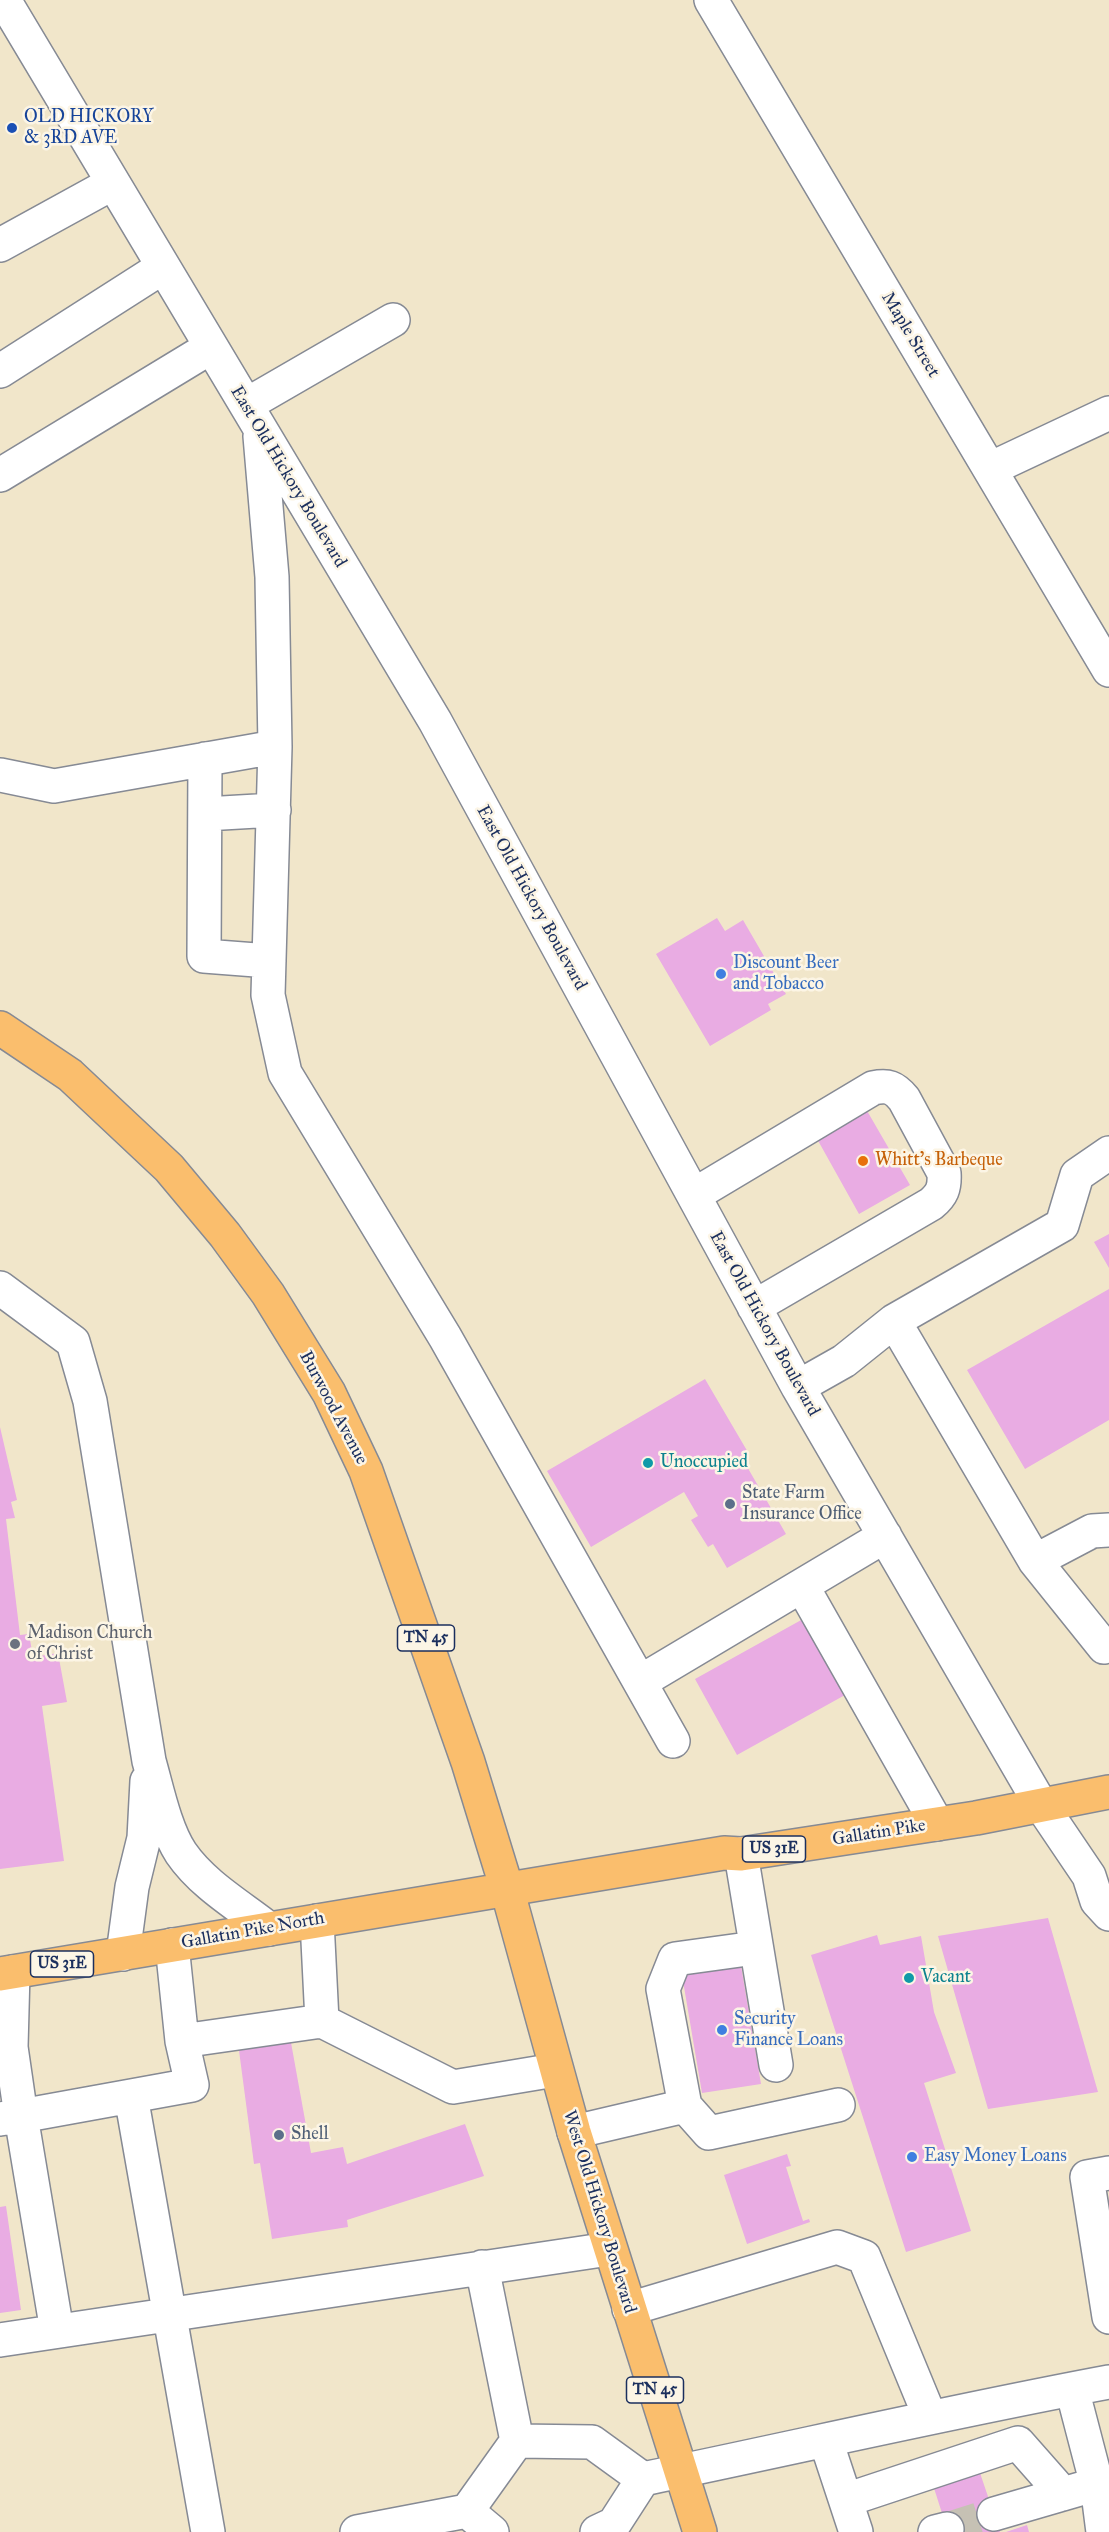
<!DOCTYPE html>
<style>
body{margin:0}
canvas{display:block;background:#f1e6ca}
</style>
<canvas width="1109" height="2532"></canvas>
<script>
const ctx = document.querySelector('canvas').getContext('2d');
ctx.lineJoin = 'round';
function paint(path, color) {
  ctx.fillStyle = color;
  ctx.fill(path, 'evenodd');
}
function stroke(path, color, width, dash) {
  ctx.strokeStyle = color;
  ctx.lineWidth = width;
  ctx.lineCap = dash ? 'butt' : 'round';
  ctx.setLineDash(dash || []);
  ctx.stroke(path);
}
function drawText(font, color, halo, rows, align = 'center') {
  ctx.font = font + ' "IM FELL Great Primer",serif';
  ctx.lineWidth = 5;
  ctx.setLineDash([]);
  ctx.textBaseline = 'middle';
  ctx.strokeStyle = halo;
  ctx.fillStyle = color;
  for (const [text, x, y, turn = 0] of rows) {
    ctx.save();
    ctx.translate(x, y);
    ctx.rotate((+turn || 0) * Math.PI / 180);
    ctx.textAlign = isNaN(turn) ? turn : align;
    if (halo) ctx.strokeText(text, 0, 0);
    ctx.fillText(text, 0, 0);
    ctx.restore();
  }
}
paint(new Path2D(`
 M717,918L725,931L743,920L786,994L768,1004L771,1010L710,1046L656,954Z
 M866,1109L910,1185L859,1214L816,1137Z
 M1109,1234V1268L1094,1242Z
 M1109,1289V1420L1025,1469L967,1370Z
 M705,1379L749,1454L742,1458L786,1534L727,1568L713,1544L708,1547L691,1520L698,1516L684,1492L591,1547L547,1471Z
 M0,1427L17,1500L11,1502L15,1518L6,1519L20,1635L29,1634L33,1657L58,1653L67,1702L42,1706L64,1861L0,1869Z
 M803,1619L845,1695L737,1755L695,1679Z
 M1048,1918L1098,2092L988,2109L938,1936Z
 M877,1935L880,1945L921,1936L934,2012L956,2073L924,2083L971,2231L906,2252L811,1955Z
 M741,1966L761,2084L702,2093L682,1975Z
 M290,2037L311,2153L343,2147L347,2164L465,2124L484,2176L347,2220L348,2227L272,2239L260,2163L254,2164L238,2043Z
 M787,2154L791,2166L786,2167L803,2221L809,2219L810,2222L747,2244L724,2175Z
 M6,2206L21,2310L0,2313V2207Z
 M979,2470L1000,2532H948L933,2485Z
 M1027,2525L1029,2532H1006Z`), '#e9ace3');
stroke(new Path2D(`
 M947,2529L994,2514`), '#c6c1b4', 33, [33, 16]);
const minor = new Path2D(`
 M4,0L435,721L798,1387L1041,1805L1089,1876L1097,1901L1109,1914
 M711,0L1109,670
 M0,245L113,183
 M0,371L163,267
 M246,405L393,320
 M260,436L272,577L275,747L268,995L285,1073L445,1337L673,1741
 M990,469L1109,413
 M0,475L211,347
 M205,759L204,956L269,961
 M0,775L54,786L275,747
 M205,814L274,810
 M694,1195L873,1088C888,1085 894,1087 904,1099L944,1173C945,1188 942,1195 931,1204L754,1307
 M0,1288L73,1342L90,1401L149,1761C157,1789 165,1829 181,1853C203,1885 240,1906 269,1929
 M894,1321L1035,1561L1104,1647L1109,1646
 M798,1387L844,1361L894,1321L1062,1225L1077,1175L1109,1153
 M1035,1561L1092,1531L1109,1530
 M802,1586L937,1824
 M640,1682L885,1536
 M741,1854L776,2065
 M317,1921L322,2021
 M755,1948L675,1959L663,1989L685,2106L709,2133L838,2105
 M123,1954L132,1887L144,1838L147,1781
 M13,1972L11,2047L21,2116L192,2085L182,2041L172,1945
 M182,2041L322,2021L453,2087L555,2070
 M131,2096L208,2532
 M0,2119L21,2116L57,2331
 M574,2132L685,2106
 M1109,2173L1087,2177L1109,2317
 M629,2309L837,2247L864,2257L930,2417
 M0,2340L609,2249
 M1072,2389L1097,2485L1103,2532
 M517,2441L592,2442L643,2479
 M826,2441L856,2532
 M846,2500L1018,2443L1063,2494
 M467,2511L492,2532
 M994,2514L1080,2489
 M357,2532L467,2511L517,2441L482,2267
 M597,2532L614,2524L643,2479C798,2447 953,2411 1109,2382
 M935,2532L947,2529`);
const major = new Path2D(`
 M0,1028L70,1075L169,1168L225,1235L268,1294L329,1393L366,1471L468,1762L507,1889L574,2132L700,2532
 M0,1974L724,1853L741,1854L976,1818L1109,1792`);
stroke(minor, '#868a94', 36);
stroke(major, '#868a94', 36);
stroke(minor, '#fff', 33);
stroke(major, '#fabe6d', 33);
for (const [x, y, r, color] of [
 [12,128,6,"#1a4fb4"],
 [721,974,6,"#3f7fe0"],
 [863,1161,6,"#e8710a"],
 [648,1463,6,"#0f9aa8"],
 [730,1504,6,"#5c6f8a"],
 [15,1644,6,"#6b7280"],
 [909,1978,6,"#0f9aa8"],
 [722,2030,6,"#3f7fe0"],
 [279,2135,6,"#5c6f8a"],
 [912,2157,6,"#3f7fe0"]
]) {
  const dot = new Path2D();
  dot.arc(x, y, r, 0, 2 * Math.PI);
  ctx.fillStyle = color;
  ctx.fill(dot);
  stroke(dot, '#fcf5e5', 2);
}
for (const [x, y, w] of [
 [426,1638,57],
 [774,1849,63],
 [62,1964,63],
 [655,2390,57]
]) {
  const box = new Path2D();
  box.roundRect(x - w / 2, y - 13, w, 26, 4.5);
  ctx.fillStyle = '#fcf5e5';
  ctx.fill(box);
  stroke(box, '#1b2f5e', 1.5);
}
drawText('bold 16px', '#1b2f5e', null, [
 ["TN 45",426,1638],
 ["US 31E",774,1849],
 ["US 31E",62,1964],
 ["TN 45",655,2390]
]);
drawText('18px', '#164399', '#fcf5e5', [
 ["OLD HICKORY",24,118],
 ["& 3RD AVE",24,139]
], 'left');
drawText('18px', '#1b2f5e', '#fcf5e5', [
 ["Maple Street",910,335,59],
 ["East Old Hickory Boulevard",288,477,59],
 ["East Old Hickory Boulevard",531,898,61],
 ["East Old Hickory Boulevard",764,1324,61],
 ["Burwood Avenue",333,1408,62],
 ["Gallatin Pike",879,1833,-9],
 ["Gallatin Pike North",253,1931,-10],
 ["West Old Hickory Boulevard",599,2212,73]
]);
drawText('18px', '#366cbe', '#fcf5e5', [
 ["Discount Beer",733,964],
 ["and Tobacco",733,985],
 ["Security",734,2020],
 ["Finance Loans",734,2041],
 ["Easy Money Loans",924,2157]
], 'left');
drawText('18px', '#c56008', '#fcf5e5', [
 ["Whitt's Barbeque",875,1161]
], 'left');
drawText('18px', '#0d838f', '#fcf5e5', [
 ["Unoccupied",660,1463],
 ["Vacant",921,1978]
], 'left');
drawText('18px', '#4e5e75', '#fcf5e5', [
 ["State Farm",742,1494],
 ["Insurance Office",742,1515],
 ["Shell",291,2135]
], 'left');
drawText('18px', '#5b616d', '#fcf5e5', [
 ["Madison Church",27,1634],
 ["of Christ",27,1655]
], 'left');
</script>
